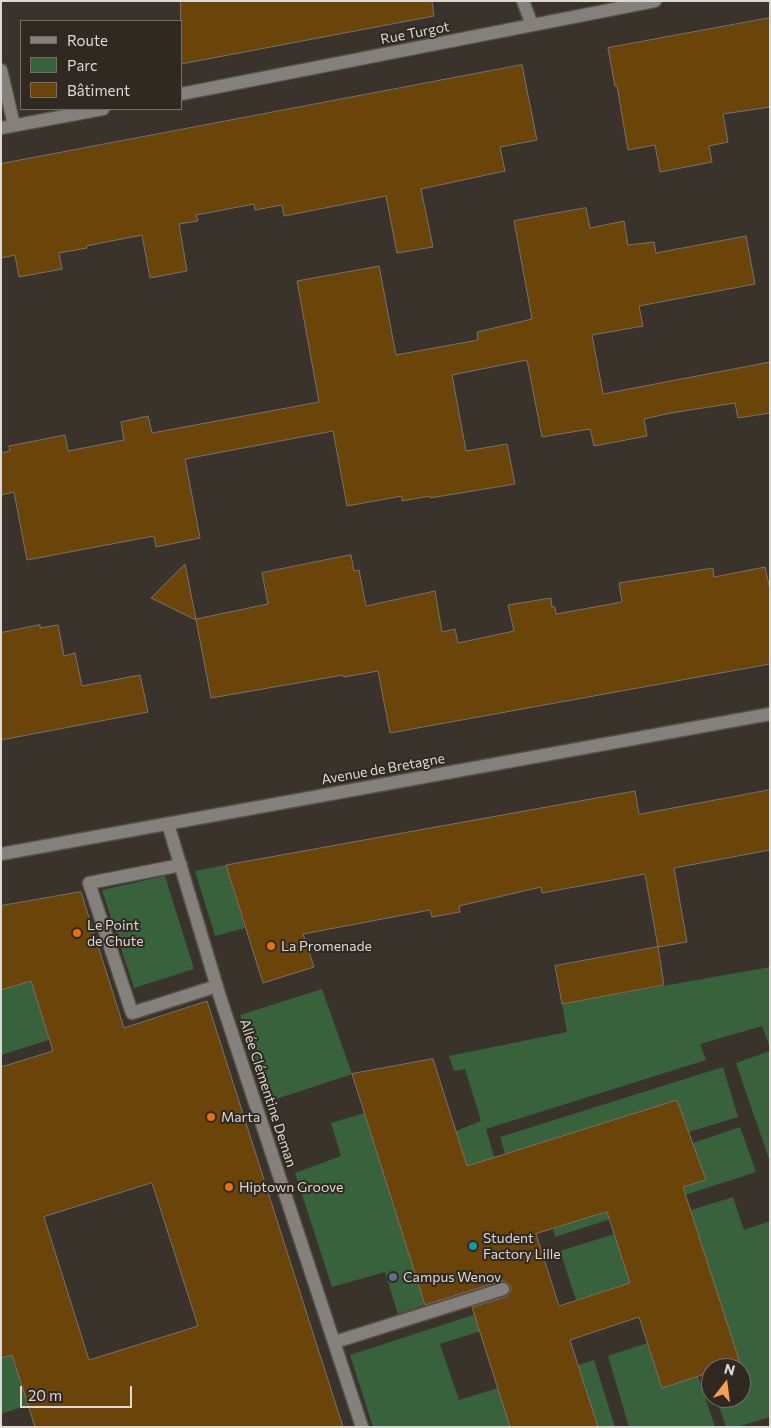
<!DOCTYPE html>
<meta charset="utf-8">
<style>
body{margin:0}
#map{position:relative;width:771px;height:1428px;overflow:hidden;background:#39332c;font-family:Commissioner,sans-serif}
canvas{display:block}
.frame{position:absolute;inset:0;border:2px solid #ddd9d4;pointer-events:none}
.legend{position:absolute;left:20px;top:20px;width:162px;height:90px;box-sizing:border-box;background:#2f2922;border:1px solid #756f69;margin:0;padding:6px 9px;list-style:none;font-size:15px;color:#ddd9d4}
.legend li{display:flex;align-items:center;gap:10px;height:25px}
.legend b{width:25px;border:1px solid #756f69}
.north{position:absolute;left:701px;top:1358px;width:50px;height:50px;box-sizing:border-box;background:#2f2922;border:1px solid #756f69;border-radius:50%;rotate:15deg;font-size:14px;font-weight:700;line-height:20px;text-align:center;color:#ddd9d4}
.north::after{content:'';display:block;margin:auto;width:18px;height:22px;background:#fb9e51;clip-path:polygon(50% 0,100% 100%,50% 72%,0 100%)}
.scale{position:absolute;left:20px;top:1386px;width:112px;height:22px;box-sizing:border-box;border:2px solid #ddd9d4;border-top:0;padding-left:6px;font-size:15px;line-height:18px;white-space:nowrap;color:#ddd9d4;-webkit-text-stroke:4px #2f2922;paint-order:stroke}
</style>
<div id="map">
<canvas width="771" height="1428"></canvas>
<div class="frame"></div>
<ul class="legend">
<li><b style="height:6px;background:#84817d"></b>Route</li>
<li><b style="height:14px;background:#38623c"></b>Parc</li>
<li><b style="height:14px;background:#6b4409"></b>Bâtiment</li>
</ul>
<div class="north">N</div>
<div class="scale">20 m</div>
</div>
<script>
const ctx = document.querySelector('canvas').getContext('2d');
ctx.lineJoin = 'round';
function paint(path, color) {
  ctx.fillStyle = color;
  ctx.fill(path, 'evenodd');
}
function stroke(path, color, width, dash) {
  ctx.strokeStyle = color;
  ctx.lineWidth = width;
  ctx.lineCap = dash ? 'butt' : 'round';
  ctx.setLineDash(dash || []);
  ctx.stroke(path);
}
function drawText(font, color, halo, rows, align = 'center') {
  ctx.font = font + ' Commissioner,sans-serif';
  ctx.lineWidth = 4;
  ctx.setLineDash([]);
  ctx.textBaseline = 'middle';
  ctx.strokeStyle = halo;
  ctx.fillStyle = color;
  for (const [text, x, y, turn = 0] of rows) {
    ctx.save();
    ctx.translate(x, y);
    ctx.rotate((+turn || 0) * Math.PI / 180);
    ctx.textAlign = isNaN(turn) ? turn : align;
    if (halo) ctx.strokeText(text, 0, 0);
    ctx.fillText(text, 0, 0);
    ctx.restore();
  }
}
paint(new Path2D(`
 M226,865L245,928L215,936L195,871Z
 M165,876L194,969L134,988L102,890Z
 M770,967V1048L762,1026L700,1044L706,1060L486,1129L499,1173L472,1182L456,1131L481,1121L465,1069L454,1071L449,1056L567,1032L562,1004Z
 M31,981L49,1040L1,1055V990Z
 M322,989L352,1074L267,1102L240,1015Z
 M770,1051V1162L736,1063Z
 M723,1067L738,1117L689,1132L677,1100L505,1154L500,1137Z
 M364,1113L425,1305L398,1314L385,1272L332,1287L295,1173L341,1156L331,1123Z
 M740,1127L756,1172L555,1237L553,1229L706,1180L693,1143Z
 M733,1197L744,1230L770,1221V1417L737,1427H726L716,1398H741V1368H725L740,1363L693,1220L617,1243L630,1283L576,1300L560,1251Z
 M507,1304L512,1321L440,1344L459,1400L498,1388L510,1427H373L350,1355Z
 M647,1343L662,1387L698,1376L715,1427H629L608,1356Z
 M12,1355L28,1405L1,1414V1358Z
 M594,1360L615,1427H598L578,1365Z`), '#38623c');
const building = new Path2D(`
 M181,1H432L434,16L181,64Z
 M770,18V107L723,114L728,142L709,146L712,162L660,172L655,145L628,150L617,86H615L608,48Z
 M522,65L537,140L500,147L505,171L421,189L433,247L397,253L386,196L284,216L282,205L255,210L254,204L196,215L198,221L179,224L187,271L150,278L142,235L86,246L87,248L59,253L62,269L19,277L15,255L1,258V164Z
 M586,208L590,228L624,221L628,245L654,242L656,253L746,236L755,284L639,306L643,326L592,335L603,394L770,362V413L738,418L735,403L671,413L644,419L647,436L594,446L590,429L542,437L527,360L452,375L466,451L507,444L515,484L430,498V496L402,501V496L347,506L333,431L185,459L200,538L156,547L154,536L27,560L14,492L1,495V453L10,451L9,446L65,435L68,451L124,440L121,422L148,416L152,433L319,402L297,281L379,266L396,355L478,340L477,332L532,319L514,221Z
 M351,555L354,571L359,570L366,606L435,591L442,632L455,629L458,643L514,631L508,605L551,598L552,607H555L556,614L622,602L619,583L713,568L714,577L765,567L770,589V664L390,733L378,671L344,677L343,675L211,698L196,620L151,598L185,564L196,619L268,604L262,573Z
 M40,625V628L58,625L64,656L75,653L82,686L140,675L148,712L1,740V633Z
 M770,790V850L674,868L687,942L658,947L645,874L542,893L541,887L459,906L460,912L432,917L430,910L303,934L314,967L263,983L226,865L635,791L639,814Z
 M81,892L124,1028L207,1001L343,1427H35L12,1355L1,1358V1067L53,1051L31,981L1,990V906ZM152,1183L198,1326L89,1360L44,1217Z
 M658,947L664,985L562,1004L555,966Z
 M433,1059L467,1166L677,1100L706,1180L683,1187L740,1363L725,1368H711V1372L662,1388L639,1317L570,1340L598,1427H510L472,1307L506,1297L511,1291V1286L505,1281H501L425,1305L352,1074ZM607,1212L630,1283L559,1306L536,1234Z`);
paint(building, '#6b4409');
stroke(building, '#79726a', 1);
const minor = new Path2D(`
 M523,1L532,25
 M1,70L14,125
 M181,94L655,1
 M1,128L103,109
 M168,824L220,997L362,1427
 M1,854L770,714
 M181,865L89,883L132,1013L217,986
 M335,1342L503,1289`);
stroke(minor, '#57514a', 15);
stroke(minor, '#84817d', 12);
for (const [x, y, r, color] of [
 [77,933,5,"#e8710a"],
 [271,946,5,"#e8710a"],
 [211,1117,5,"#e8710a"],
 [229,1187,5,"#e8710a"],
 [473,1246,5,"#0f9aa8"],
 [393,1277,5,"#5c6f8a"]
]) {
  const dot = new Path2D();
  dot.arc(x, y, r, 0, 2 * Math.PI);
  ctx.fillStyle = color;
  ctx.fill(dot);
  stroke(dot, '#2f2922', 2);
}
drawText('14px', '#ddd9d4', '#2f2922', [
 ["Rue Turgot",415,33,-11],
 ["Avenue de Bretagne",383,769,-10],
 ["Allée Clémentine Deman",268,1093,72]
]);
drawText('14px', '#ddd9d4', '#2f2922', [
 ["Le Point",87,925],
 ["de Chute",87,941],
 ["La Promenade",281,946],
 ["Marta",221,1117],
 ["Hiptown Groove",239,1187],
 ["Student",483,1238],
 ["Factory Lille",483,1254],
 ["Campus Wenov",403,1277]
], 'left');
</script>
